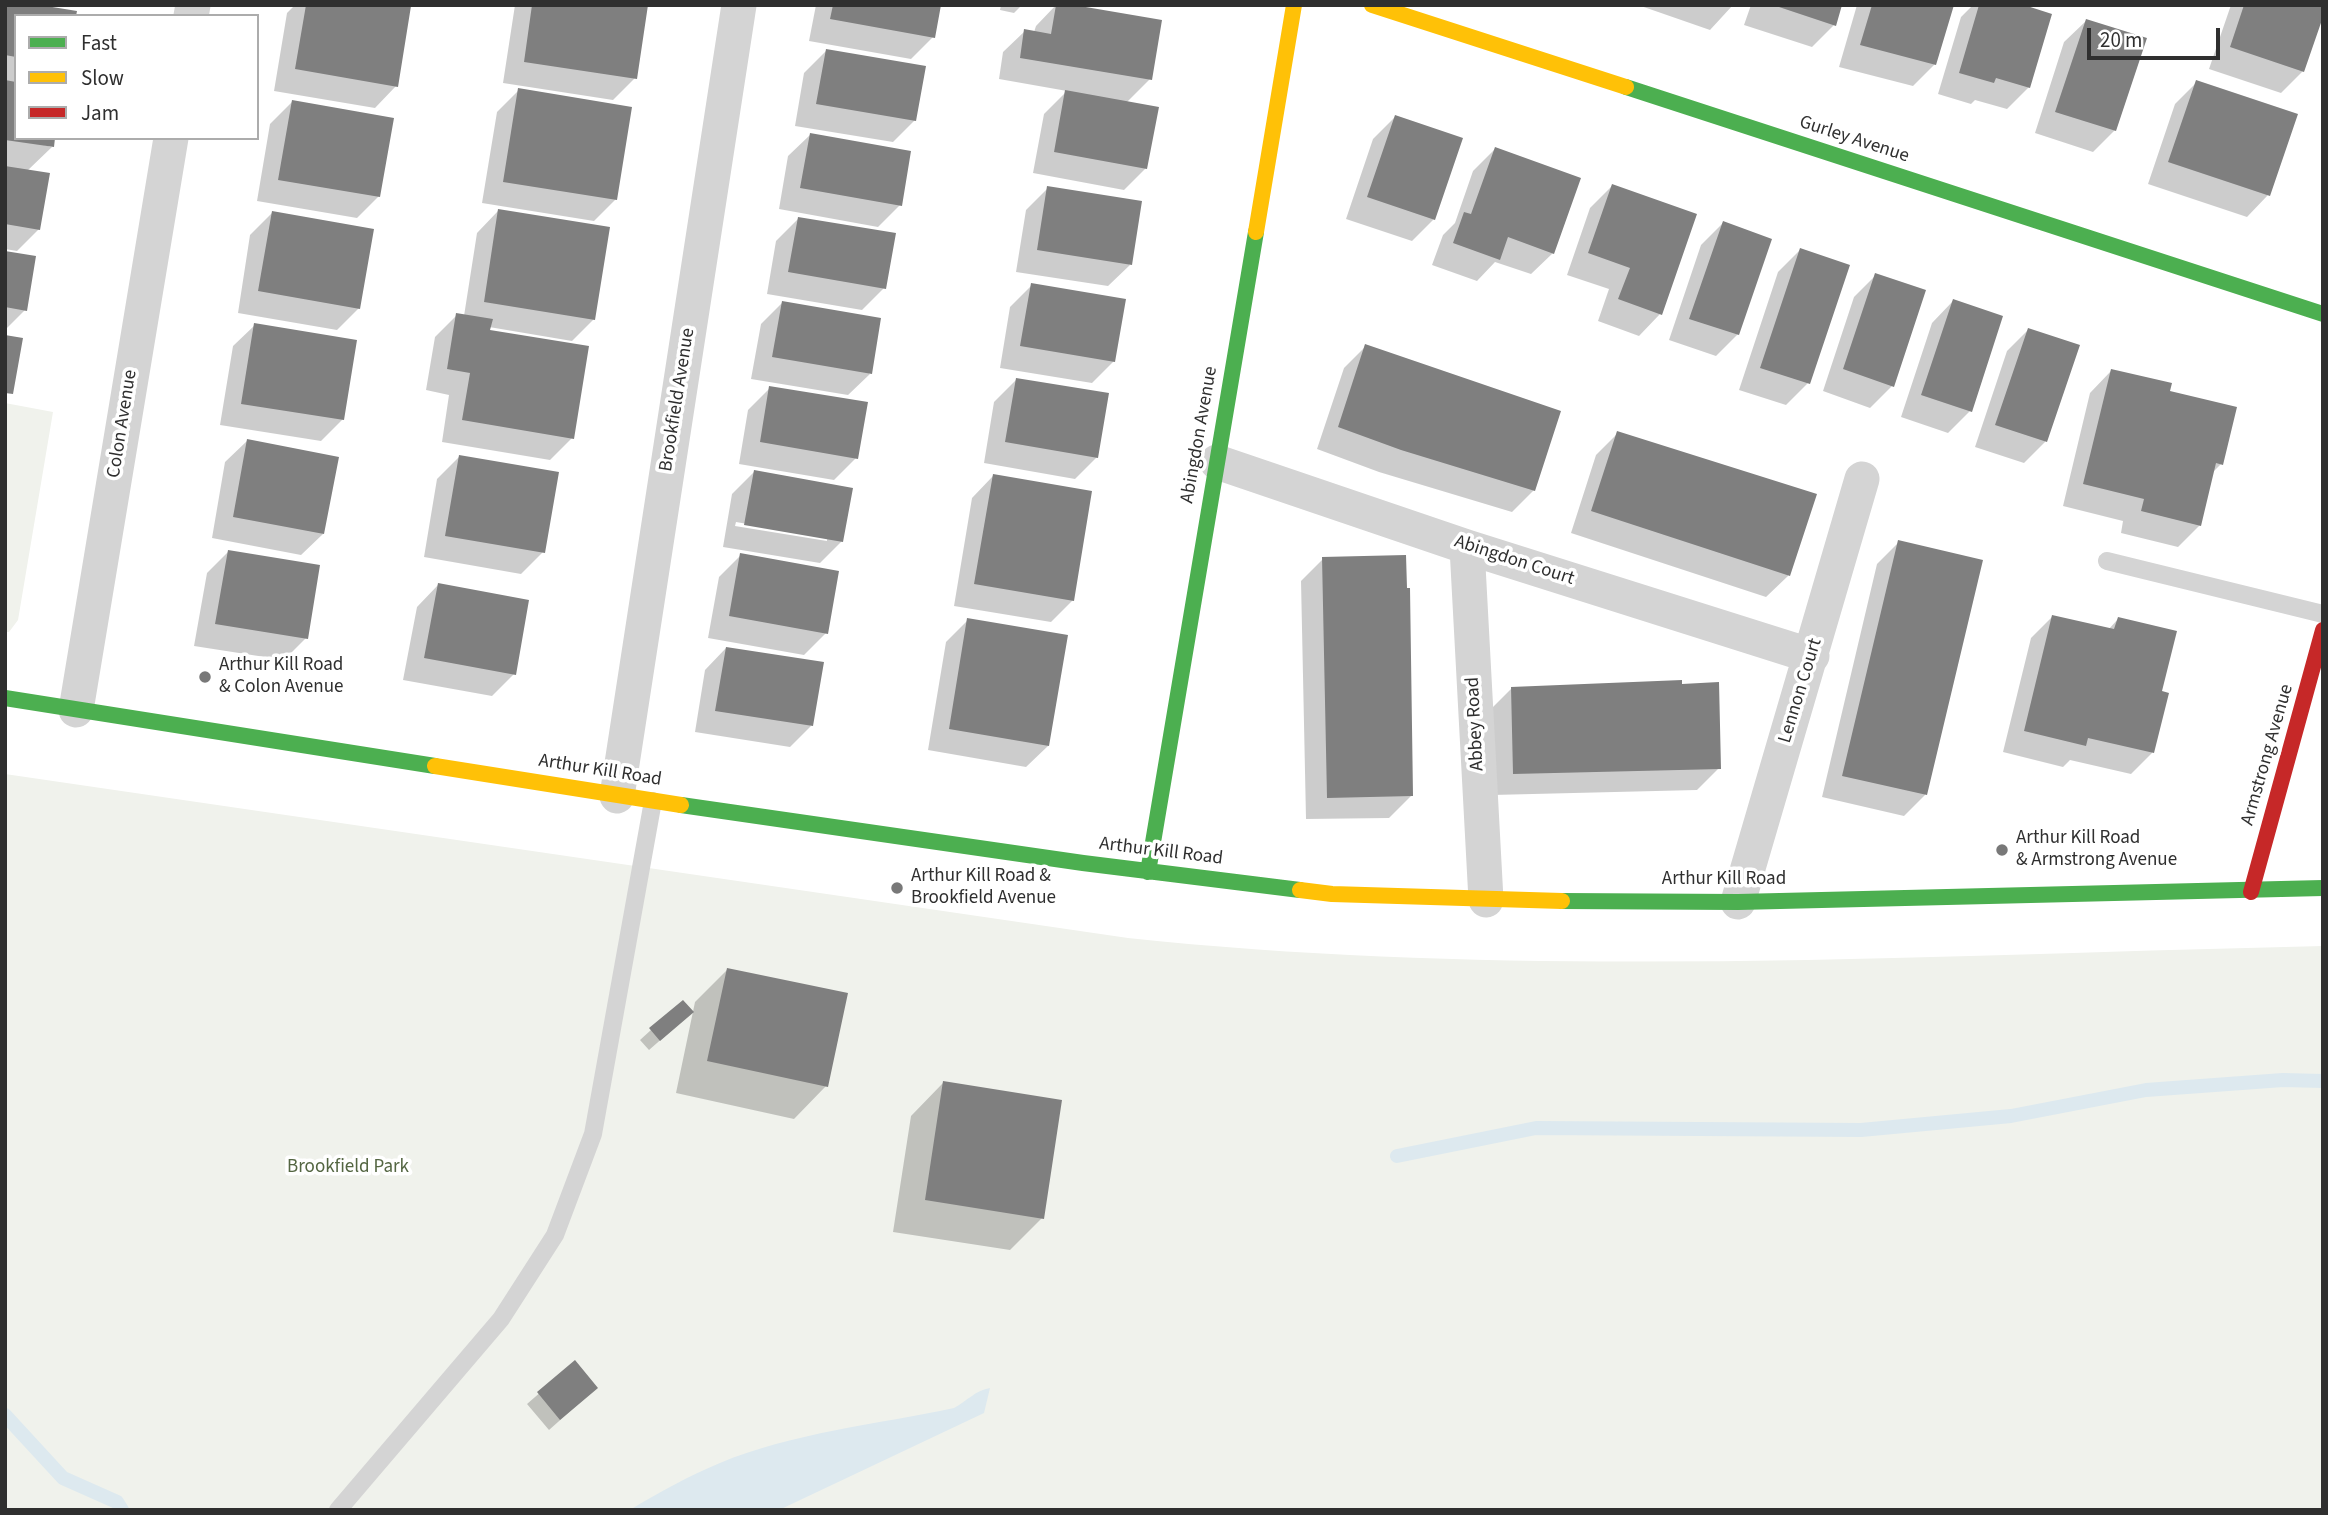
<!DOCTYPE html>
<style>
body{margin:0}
#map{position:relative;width:2328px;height:1515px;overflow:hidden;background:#fff;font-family:"Source Sans 3",sans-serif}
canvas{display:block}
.frame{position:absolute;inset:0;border:7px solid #2f2f2f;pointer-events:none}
.legend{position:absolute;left:14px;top:14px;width:245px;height:126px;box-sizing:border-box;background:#fff;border:2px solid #acacac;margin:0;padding:9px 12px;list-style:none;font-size:21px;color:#2f2f2f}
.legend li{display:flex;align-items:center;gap:14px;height:35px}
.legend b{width:35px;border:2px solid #acacac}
.scale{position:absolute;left:2087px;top:28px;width:133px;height:32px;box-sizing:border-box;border:4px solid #2f2f2f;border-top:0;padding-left:9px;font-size:21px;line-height:24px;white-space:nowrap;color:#2f2f2f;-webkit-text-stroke:5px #fff;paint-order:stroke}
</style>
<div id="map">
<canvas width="2328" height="1515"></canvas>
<div class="frame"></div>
<ul class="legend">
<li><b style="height:9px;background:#4caf50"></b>Fast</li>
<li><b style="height:9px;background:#ffc107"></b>Slow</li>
<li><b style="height:9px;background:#c62828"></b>Jam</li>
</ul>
<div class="scale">20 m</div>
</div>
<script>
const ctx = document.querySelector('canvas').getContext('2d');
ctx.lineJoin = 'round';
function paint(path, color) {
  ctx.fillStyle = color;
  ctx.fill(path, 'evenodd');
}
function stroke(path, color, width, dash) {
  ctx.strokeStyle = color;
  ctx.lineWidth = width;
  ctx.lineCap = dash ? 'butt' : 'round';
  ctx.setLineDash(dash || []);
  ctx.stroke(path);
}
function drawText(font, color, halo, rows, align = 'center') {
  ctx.font = font + ' "Source Sans 3",sans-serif';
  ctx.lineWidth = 7;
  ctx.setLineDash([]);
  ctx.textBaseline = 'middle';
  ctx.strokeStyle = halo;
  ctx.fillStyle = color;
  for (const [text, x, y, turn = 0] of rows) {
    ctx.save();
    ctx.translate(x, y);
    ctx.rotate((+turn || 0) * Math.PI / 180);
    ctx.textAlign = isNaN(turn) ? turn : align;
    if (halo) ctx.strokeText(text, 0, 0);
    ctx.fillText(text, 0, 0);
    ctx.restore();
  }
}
paint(new Path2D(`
 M5,403L53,412L18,620L9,632H5Z
 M5,774L1128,938C1524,980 1925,955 2323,946V1510H5Z`), '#f0f2ec');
paint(new Path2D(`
 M990,1388L984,1413L779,1510H630C659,1492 689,1476 720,1463C791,1433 879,1424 954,1408C967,1401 976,1390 990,1388Z`), '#dde9ef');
paint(new Path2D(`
 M5,5L16,16V138L52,147L27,171L39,229L17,251L5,249Z
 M295,5L409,8L396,86L375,108L274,91L287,13Z
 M515,5H646L635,78L613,100L503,83Z
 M816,5H939L933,37L911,59L809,41Z
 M1001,5H1022L1014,13L1000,10Z
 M1056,5L1150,79L1126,103L1146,168L1124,190L1033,173L1044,114L1067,91L999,79L1003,52L1025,31L1034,32L1036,26Z
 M1638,5H1733L1710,30Z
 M1751,5H1840L1834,25L1812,47L1744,25Z
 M1857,5H1952L1935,64L1913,86L1839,67Z
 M1973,5H2017L2029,87L2007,109L1975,100L1971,104L1938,94L1961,17Z
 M2231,5H2322L2303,71L2281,93L2209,69Z
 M2086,21L2115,130L2093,152L2035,133L2064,42Z
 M826,51L915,120L893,142L795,126L804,73Z
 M2197,82L2268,195L2247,217L2148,184L2175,104Z
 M519,90L616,199L594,221L482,203L497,112Z
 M292,102L379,196L357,218L257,201L270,124Z
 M1395,117L1434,219L1412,241L1346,219L1373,139Z
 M810,135L900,205L878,227L779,209L788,156Z
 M1495,149L1553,253L1531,274L1495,262L1477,281L1432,265L1443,235L1455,223L1473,171Z
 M1612,186L1660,314L1639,336L1598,321L1609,289L1567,275L1590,208Z
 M1048,188L1130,265L1108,286L1016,272L1026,210Z
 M498,211L594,319L572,341L489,327L488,332L572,438L550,460L442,442L449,395L426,390L435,337L457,315L464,316L477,233Z
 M272,213L359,308L337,330L238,313L250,235Z
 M798,219L884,288L862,310L767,294L776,241Z
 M1723,223L1738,334L1716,356L1669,340L1701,245Z
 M1800,250L1808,383L1786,405L1739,390L1778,272Z
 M5,253L25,310L5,330Z
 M1876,275L1892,386L1870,408L1823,391L1854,297Z
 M1032,285L1114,361L1092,383L1000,368L1010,307Z
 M1953,301L1970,411L1948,433L1901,417L1932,323Z
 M782,303L870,374L848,395L751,379L761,324Z
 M255,325L343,419L321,441L220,425L233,346Z
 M2028,330L2077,346L2045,442L2024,463L1975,447L2007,351Z
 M1366,346L1534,490L1512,512L1379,472L1317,449L1344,368Z
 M2111,371L2168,392L2221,464L2212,473L2200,525L2178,547L2121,533L2123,521L2063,506L2090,393Z
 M1016,380L1097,457L1075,479L984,463L994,402Z
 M770,388L856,458L834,480L739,464L748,410Z
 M1618,433L1814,496L1788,576L1766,597L1571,533L1596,455Z
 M247,441L323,534L301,555L212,538L225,462Z
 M459,457L543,552L521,574L424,557L437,479Z
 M754,472L842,541L820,563L723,547L732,494ZM736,522L827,538V541L735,526Z
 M993,476L1073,600L1051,622L954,606L972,498Z
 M1899,542L1925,795L1904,816L1822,797L1877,564Z
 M229,551L306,638L284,660L194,646L207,573Z
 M741,555L826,633L804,655L708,638L719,577Z
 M1323,559L1411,796L1389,818L1306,819L1301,581Z
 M438,585L514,674L492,696L403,680L417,607Z
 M2053,616L2108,630L2118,619L2160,693L2152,753L2131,774L2070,760L2063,767L2003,752L2031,638Z
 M968,620L1048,746L1026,767L928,750L946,642Z
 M726,648L811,726L790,747L695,732L705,670Z
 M1511,689L1719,768L1697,790L1492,795L1489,711Z
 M728,969L826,1086L794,1119L676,1093L695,1002Z
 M681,1022L649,1050L640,1040L651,1030Z
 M943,1083L1042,1218L1010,1250L893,1232L911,1116Z
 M574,1363L585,1398L549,1430L527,1404Z`), '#0003');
stroke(new Path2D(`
 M1397,1156L1536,1128L1861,1130L2011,1116L2146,1090L2283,1080L2323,1081
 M5,1415L63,1478L117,1502L122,1510`), '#dde9ef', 14);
paint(new Path2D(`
 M5,5H40L77,11L76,16H16V57L5,55Z
 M306,5L411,6L398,87L295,69Z
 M532,5H648L637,79L524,62Z
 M833,5H941L935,38L830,19Z
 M1056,5H1074L1162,20L1152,80L1020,58L1024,29L1051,34Z
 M1773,5H1842L1836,26Z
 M1872,5H1954L1936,65L1860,45Z
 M1979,5H2024L2052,14L2030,88L1996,78L1994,83L1959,73Z
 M2244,5H2323V17L2304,72L2230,47Z
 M2086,19L2147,38L2116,131L2055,112Z
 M826,49L926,66L916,121L816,104Z
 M5,80L16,82V138H55L54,147L5,140Z
 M2196,80L2298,114L2270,196L2168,162Z
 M518,88L632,107L617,200L503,182Z
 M1065,90L1159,107L1147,169L1054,152Z
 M292,100L394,118L380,197L278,180Z
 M1395,115L1463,138L1435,220L1367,197Z
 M810,133L911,151L902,206L800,188Z
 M1495,147L1581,178L1554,254L1508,237L1500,260L1453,243L1464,212L1471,214Z
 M5,166L50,173L40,230L5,224Z
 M1612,184L1697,214L1662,315L1618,299L1630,268L1588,253Z
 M1047,186L1142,201L1132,265L1037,250Z
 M498,209L610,227L595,320L484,302Z
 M272,211L374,229L360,309L258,291Z
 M798,217L896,233L886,289L788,272Z
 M1723,221L1772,239L1739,335L1689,319Z
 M1800,248L1850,265L1810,384L1760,368Z
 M5,251L36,256L27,311L5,307Z
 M1875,273L1926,290L1894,387L1843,369Z
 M1031,283L1126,299L1115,362L1020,346Z
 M1953,299L2003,316L1972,412L1921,395Z
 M782,301L881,318L872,374L772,357Z
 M456,313L493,319L490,330L589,346L574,439L462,420L470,373L447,369Z
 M254,323L357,340L344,420L241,404Z
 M2028,328L2080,345L2047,442L1995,425Z
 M5,335L23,338L13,394L5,393Z
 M1365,344L1561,411L1535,491L1401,450L1338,427Z
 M2111,369L2172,383L2170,391L2237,407L2223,465L2216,463L2201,526L2141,511L2144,499L2083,484Z
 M1016,378L1109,393L1098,458L1005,442Z
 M769,386L868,402L858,459L760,442Z
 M1617,431L1817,494L1790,576L1591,511Z
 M247,439L339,457L324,534L233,517Z
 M459,455L559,472L545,553L445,536Z
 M754,470L853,488L843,542L744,525Z
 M993,474L1092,491L1074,601L974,584Z
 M1898,540L1983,560L1927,795L1842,776Z
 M228,550L320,565L308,639L215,624Z
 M740,553L839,571L828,634L729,616Z
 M1406,555L1407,588H1410L1413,796L1327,798L1322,557Z
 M438,583L529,600L516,675L424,658Z
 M2052,615L2114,629L2118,617L2177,631L2162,691L2169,693L2154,753L2088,738L2086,746L2024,731Z
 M967,618L1068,635L1049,746L949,729Z
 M726,647L824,662L813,726L715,711Z
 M1682,680V684L1719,682L1721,769L1513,774L1511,687Z
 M727,968L848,993L828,1087L707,1061Z
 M683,1000L694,1012L660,1041L649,1028Z
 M943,1081L1062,1100L1044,1219L925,1200Z
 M575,1360L598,1388L560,1420L537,1392Z`), '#7f7f7f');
stroke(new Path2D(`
 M2107,561L2323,614
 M338,1510L501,1319L555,1235L593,1134L653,801`), '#d4d4d4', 18);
stroke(new Path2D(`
 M191,16L193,5
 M1217,462L1467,547L1812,656
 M1467,547L1486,900
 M76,710L171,138
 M617,796L739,5
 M1738,902L1862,479`), '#d4d4d4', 35);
stroke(new Path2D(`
 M1626,87L2323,314
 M5,698L435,766
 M681,805L1083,863L1300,890
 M1148,872L1256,232
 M1562,901L1738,902L2323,888`), '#4caf50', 16);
stroke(new Path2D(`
 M1372,5L1626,87
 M1256,232L1294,5
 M435,766L681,805
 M1300,890L1332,894L1562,901`), '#ffc107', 16);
stroke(new Path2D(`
 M2251,892L2323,630`), '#c62828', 16);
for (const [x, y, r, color] of [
 [205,677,7,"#787878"],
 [2002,850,7,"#787878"],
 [897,888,7,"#787878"]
]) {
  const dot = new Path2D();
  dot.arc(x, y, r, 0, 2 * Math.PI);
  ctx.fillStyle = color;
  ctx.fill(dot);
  stroke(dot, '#fff', 2.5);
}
drawText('19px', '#2f2f2f', '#fff', [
 ["Gurley Avenue",1854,140,18],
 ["Brookfield Avenue",678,400,-81],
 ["Colon Avenue",123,424,-81],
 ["Abingdon Avenue",1200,435,-80],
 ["Abingdon Court",1514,561,18],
 ["Lennon Court",1801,691,-73],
 ["Abbey Road",1476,724,-93],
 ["Armstrong Avenue",2268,755,-74],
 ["Arthur Kill Road",600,771,9],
 ["Arthur Kill Road",1161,852,7],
 ["Arthur Kill Road",1724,880]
]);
drawText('19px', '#2f2f2f', '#fff', [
 ["Arthur Kill Road",219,666],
 ["& Colon Avenue",219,688],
 ["Arthur Kill Road",2016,839],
 ["& Armstrong Avenue",2016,861],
 ["Arthur Kill Road &",911,877],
 ["Brookfield Avenue",911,899]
], 'left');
drawText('19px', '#546642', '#fff', [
 ["Brookfield Park",348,1168]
]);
</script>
